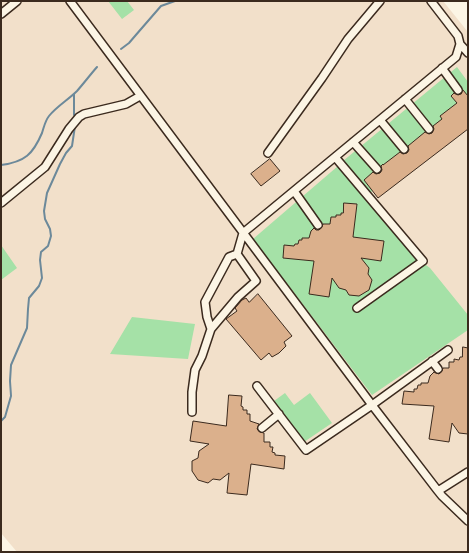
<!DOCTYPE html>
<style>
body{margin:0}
#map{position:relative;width:469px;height:553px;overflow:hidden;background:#fcf5e5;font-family:Delius,sans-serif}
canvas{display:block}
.frame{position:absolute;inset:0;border:2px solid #3b2a1e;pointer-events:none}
</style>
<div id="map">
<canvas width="469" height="553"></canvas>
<div class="frame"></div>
</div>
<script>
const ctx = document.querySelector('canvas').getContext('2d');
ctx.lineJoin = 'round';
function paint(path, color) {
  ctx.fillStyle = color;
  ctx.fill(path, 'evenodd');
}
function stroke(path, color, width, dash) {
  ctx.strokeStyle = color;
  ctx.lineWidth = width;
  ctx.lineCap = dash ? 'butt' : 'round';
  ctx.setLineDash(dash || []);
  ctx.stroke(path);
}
paint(new Path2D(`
 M1,1H443L468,32V552H17L1,533Z`), '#f2e0ca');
paint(new Path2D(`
 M108,1H127L134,10L122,19Z
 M457,67L468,82V108L370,193L343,161Z
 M338,166L415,257L430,268L468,315V330L372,395L253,239Z
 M1,245L17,268L1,280Z
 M132,317L195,324L188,359L110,354Z
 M285,393L294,405L310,393L332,423L304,442L274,401Z`), '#a5e1a7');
stroke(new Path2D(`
 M121,49L129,43L135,36L161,6L175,1
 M74,115V94
 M1,165C25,162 33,154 42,133C44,127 45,121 49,116C57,106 68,100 77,91C84,83 90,75 97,67
 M1,421L5,417L11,396L10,381L11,365L27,328L28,309L29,298L39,286L42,278L40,260L41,252L48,246L51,236L50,229L45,219L44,211L47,193L60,164L66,153L72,146L75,126`), '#6c899a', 2);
const building = new Path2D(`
 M463,90L468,96V129L378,198L364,180L373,172L376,174L380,173L382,170L381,166L383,164V165L400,152L403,154L407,153L409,150L408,146L425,132L429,134L432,133L434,129L433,126L442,119L440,116L457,103L451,96L454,93L458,95L461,94Z
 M270,159L280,171L261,186L251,174Z
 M344,203L357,204L353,237L384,241L381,261L361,258L369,268L368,274L372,280L369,290L359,296L349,295L346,290L339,288L332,278L329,297L309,294L314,261L283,258L284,245L294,246L295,244H298L299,240H302V238H309L311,231L314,228L316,230H319L322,227L323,224H330L331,217H336V215H341V213H343Z
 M258,294L292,336L284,342L286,346L279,353L272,357L269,353L261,360L226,319L237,311L235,308L242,300L246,298L249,302Z
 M463,347L468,348V434L459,433L452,423L449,442L429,439L434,406L402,404L404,391L414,392V389H417L418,385H421V383H428L430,376L434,372L436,373L439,374L442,371L443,368H449V362H454V359L459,360L460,357H462Z
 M229,395L242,396L241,406L243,407V410H247V414H250V421L259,424L257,429L260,432L264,433V442H270V447H273L272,452L275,453V455L285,456L284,469L251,464L247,495L227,493L229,473L220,480L213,479L208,483L198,480L192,471V461L198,458L199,451L209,444L190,441L193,421L226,426Z`);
paint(building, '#dbb08c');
stroke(building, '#3b2a1e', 1);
const street = new Path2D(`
 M70,1L372,405L438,491L468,472
 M1,14L17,1
 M460,44L468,53
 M442,68L458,90
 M405,99L429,129
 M380,120L404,149
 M353,142L377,169
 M268,153L322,78L348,39L380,1
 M335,157L423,261L357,308
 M294,191L318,225
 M1,203L45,167L69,129L79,117L84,114L126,104L140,96
 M211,329L207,317L205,302L229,257L237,254
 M432,361L438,369
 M257,386L306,450L372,405L448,350
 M192,412V392L195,370L202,356L211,329L238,297L256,281L237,254L243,233L456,57L460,44L458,36L431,1
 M262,428L279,414
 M438,491L442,496L468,521`);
stroke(street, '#3b2a1e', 10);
stroke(street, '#fcf5e5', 7);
</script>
